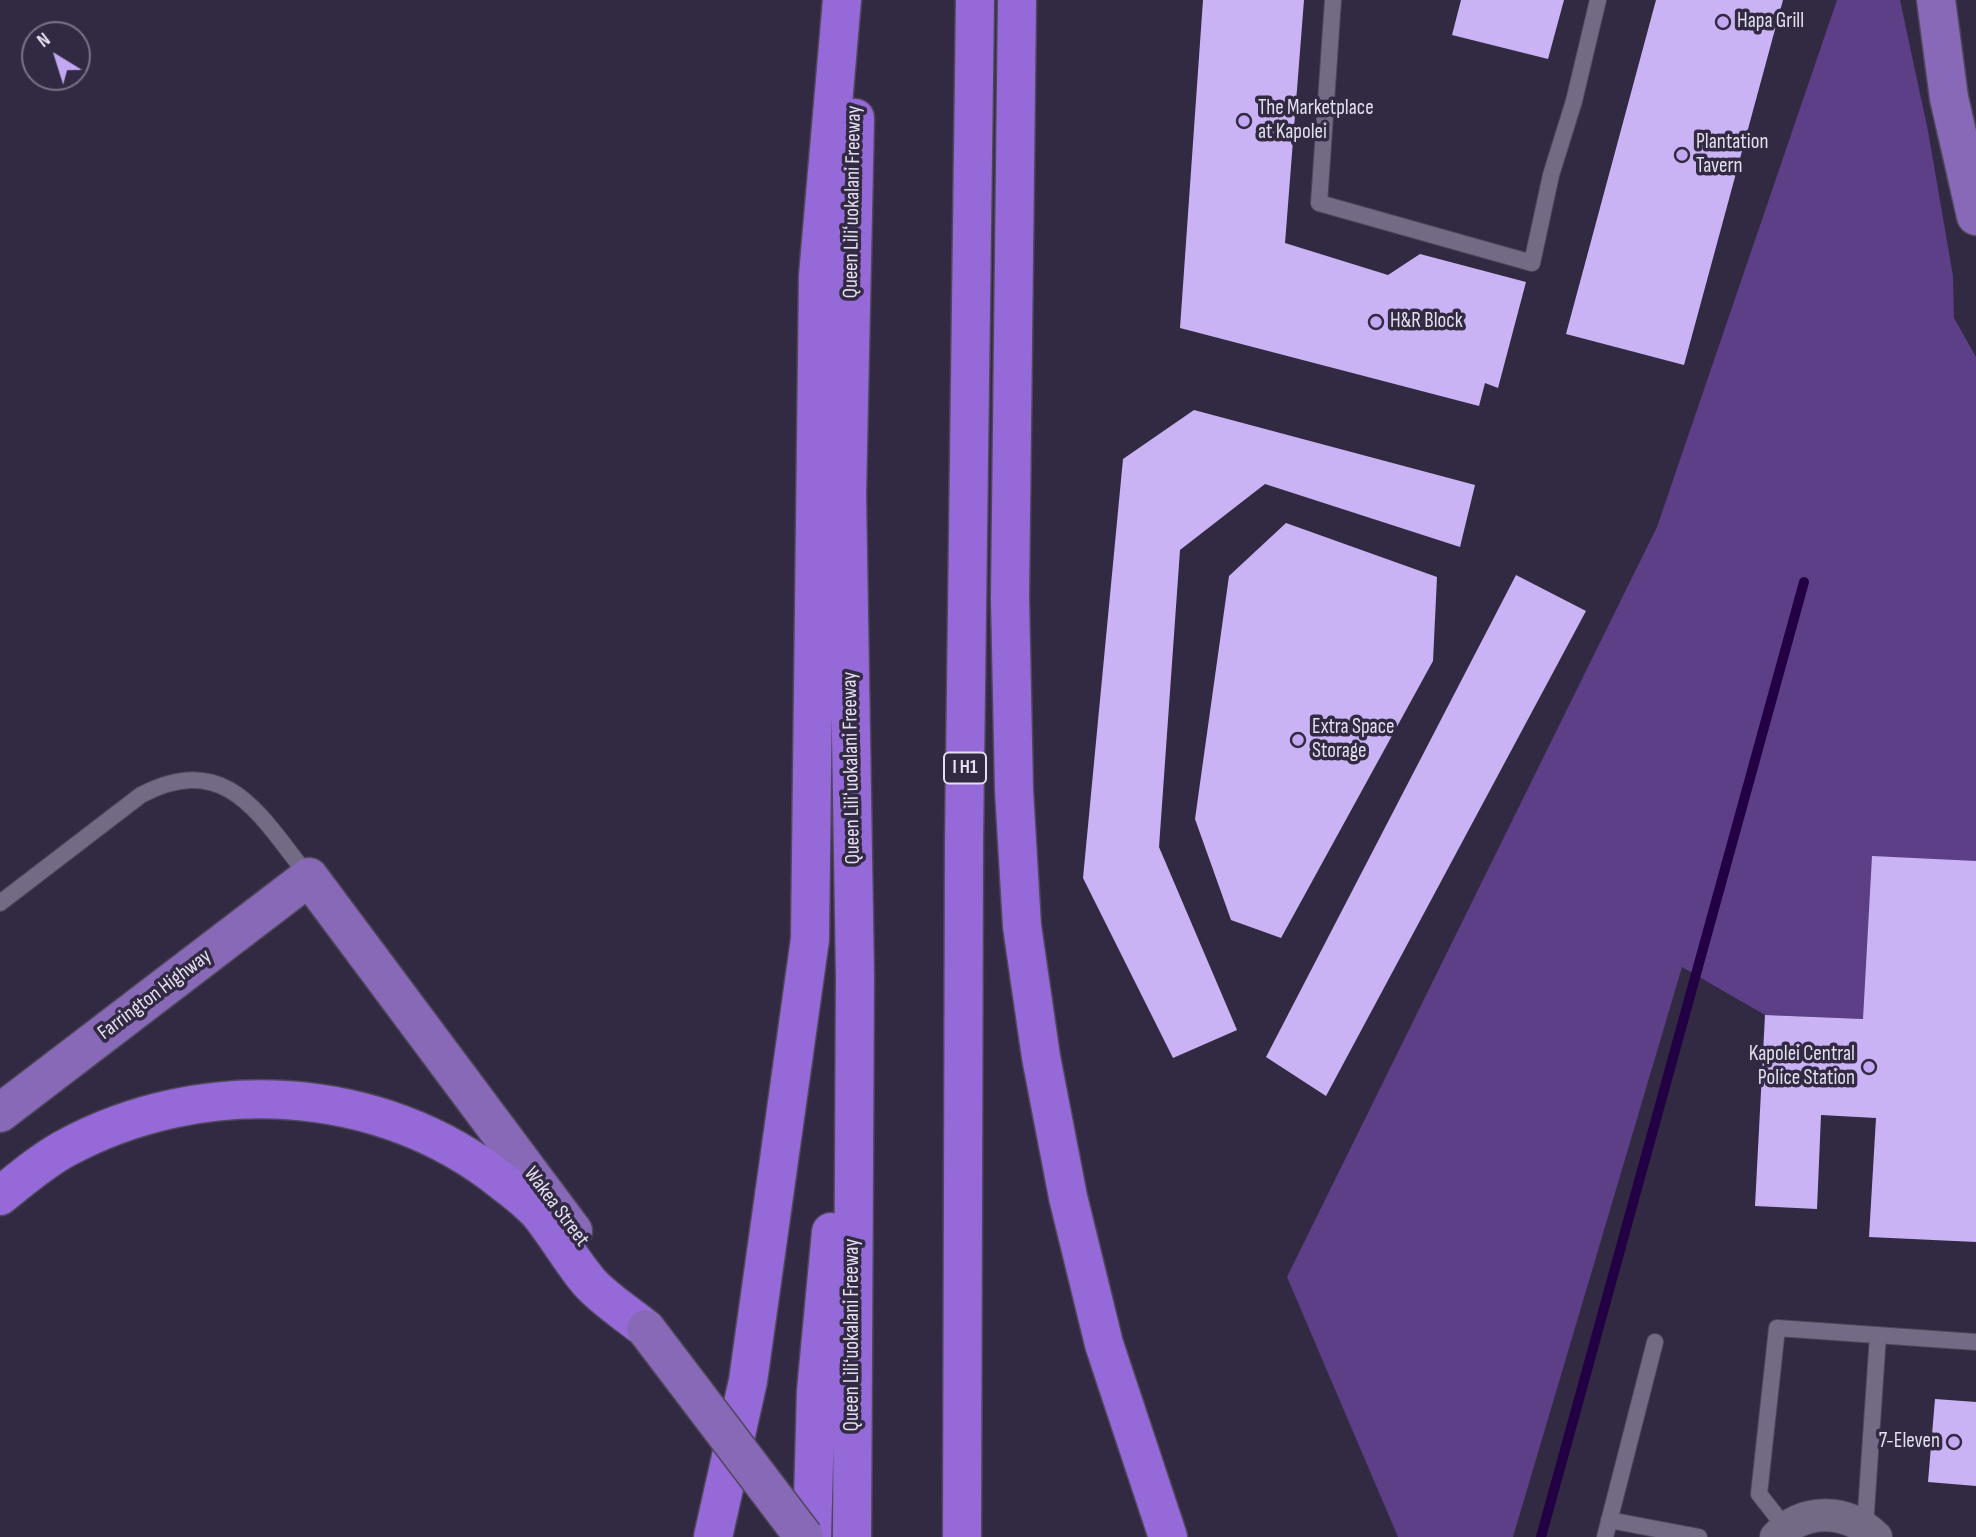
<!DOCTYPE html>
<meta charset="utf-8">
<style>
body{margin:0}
#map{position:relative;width:1976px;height:1537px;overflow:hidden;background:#322a42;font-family:"Sofia Sans Condensed",sans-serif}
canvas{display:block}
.north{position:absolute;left:21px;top:21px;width:70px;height:70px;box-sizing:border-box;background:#322a42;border:2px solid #797287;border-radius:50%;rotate:322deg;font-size:19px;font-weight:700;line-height:28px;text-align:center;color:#e4dfef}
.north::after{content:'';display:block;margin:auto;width:24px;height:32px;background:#c2a8f2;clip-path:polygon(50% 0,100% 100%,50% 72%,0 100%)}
</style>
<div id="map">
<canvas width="1976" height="1537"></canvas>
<div class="north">N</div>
</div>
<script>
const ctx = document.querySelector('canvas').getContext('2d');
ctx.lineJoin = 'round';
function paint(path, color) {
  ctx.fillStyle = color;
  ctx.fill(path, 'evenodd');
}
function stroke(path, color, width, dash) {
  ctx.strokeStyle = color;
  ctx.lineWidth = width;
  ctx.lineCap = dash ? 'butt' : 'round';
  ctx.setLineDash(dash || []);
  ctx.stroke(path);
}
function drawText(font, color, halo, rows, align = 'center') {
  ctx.font = font + ' "Sofia Sans Condensed",sans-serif';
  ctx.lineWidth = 7;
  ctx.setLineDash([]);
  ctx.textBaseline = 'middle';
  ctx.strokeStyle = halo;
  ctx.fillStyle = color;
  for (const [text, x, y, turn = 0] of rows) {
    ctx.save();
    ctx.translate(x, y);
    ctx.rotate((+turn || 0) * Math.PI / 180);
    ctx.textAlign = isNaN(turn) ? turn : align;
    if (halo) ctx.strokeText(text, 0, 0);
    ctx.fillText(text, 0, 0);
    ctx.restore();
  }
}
paint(new Path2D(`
 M1837,0H1900L1928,131L1953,276L1954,318L1976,357V861L1863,1019L1765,1015L1682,967L1513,1537H1398L1287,1277L1657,527Z`), '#5c3f86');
stroke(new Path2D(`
 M1541,1537L1804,582`), '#220043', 10);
paint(new Path2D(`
 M1203,0H1304L1285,243L1388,275L1420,254L1526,282L1498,388L1485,383L1479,406L1180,328Z
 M1461,0H1564L1548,59L1452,35Z
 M1656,0H1783L1684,365L1566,334Z
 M1194,410L1475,485L1460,547L1265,484L1180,550L1159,847L1237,1030L1173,1058L1083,878L1123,459Z
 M1286,523L1437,577L1433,661L1281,938L1231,920L1195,819L1229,576Z
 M1516,575L1586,611L1326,1096L1266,1057Z
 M1872,856L1976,861V1242L1869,1237L1876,1118L1821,1115L1817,1209L1755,1206L1765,1015L1863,1019Z
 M1935,1399L1976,1402V1486L1928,1482Z`), '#cab3f4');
const lane = new Path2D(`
 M1333,0L1319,203L1532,263L1551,175L1574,101L1598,0
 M0,903L141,795C228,749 261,818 309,877
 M1609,1520L1699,1537
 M1865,1526L1878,1335
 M1785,1527L1759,1494L1777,1328L1976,1342
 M1605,1537L1655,1342`);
const street = new Path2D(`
 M1776,1537C1805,1507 1847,1509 1876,1537`);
const primary = new Path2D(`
 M1936,0L1949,98L1976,216
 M0,1113L309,877L573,1231`);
const highway = new Path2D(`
 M1017,0L1010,598L1014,790L1022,926L1041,1057L1068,1197L1104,1344L1168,1537
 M0,1196C21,1179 41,1162 64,1149C201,1074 380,1083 503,1182C515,1191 529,1202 539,1213C557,1235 571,1261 589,1282C605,1300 628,1314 646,1329
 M713,1537L748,1381L810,939L818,276L842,0
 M812,1537L816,1391L831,1232
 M852,1537L855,976L847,494L855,118
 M962,1537L964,842L975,0`);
stroke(lane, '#4f475c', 18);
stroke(street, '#4f475c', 34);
stroke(primary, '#4f475c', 41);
stroke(highway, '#4f475c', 41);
stroke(lane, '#736a86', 16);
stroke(street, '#736a86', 32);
stroke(primary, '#8769b7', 38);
stroke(highway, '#9569d7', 38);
const primaryBridge = new Path2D(`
 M646,1329L804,1537`);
stroke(primaryBridge, '#4f475c', 41, []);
stroke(primaryBridge, '#8769b7', 38);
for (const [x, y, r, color] of [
 [1723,22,7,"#c2a8f2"],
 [1244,121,7,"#c2a8f2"],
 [1682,155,7,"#c2a8f2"],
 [1376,322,7,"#c2a8f2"],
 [1298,740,7,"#c2a8f2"],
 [1869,1067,7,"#c2a8f2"],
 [1954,1442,7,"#c2a8f2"]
]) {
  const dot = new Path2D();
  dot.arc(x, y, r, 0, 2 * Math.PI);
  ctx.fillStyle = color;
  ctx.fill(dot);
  stroke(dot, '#322a42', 2.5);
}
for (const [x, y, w] of [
 [965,768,42]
]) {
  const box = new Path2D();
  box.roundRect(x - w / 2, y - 15.5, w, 31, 5);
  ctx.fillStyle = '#322a42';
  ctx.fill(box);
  stroke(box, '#e4dfef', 2);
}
drawText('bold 19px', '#e4dfef', null, [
 ["I H1",965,768]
]);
drawText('21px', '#e4dfef', '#322a42', [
 ["Hapa Grill",1737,22],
 ["The Marketplace",1258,109],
 ["at Kapolei",1258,133],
 ["Plantation",1696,143],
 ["Tavern",1696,167],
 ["H&R Block",1390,322],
 ["Extra Space",1312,728],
 ["Storage",1312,752],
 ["Kapolei Central",1855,1055,"right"],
 ["Police Station",1855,1079,"right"],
 ["7-Eleven",1940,1442,"right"]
], 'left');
drawText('21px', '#e4dfef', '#322a42', [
 ["Queen Liliʻuokalani Freeway",853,202,-89],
 ["Queen Liliʻuokalani Freeway",852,768,-91],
 ["Farrington Highway",155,995,-37],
 ["Wakea Street",556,1207,53],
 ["Queen Liliʻuokalani Freeway",853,1335,-90]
]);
</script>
